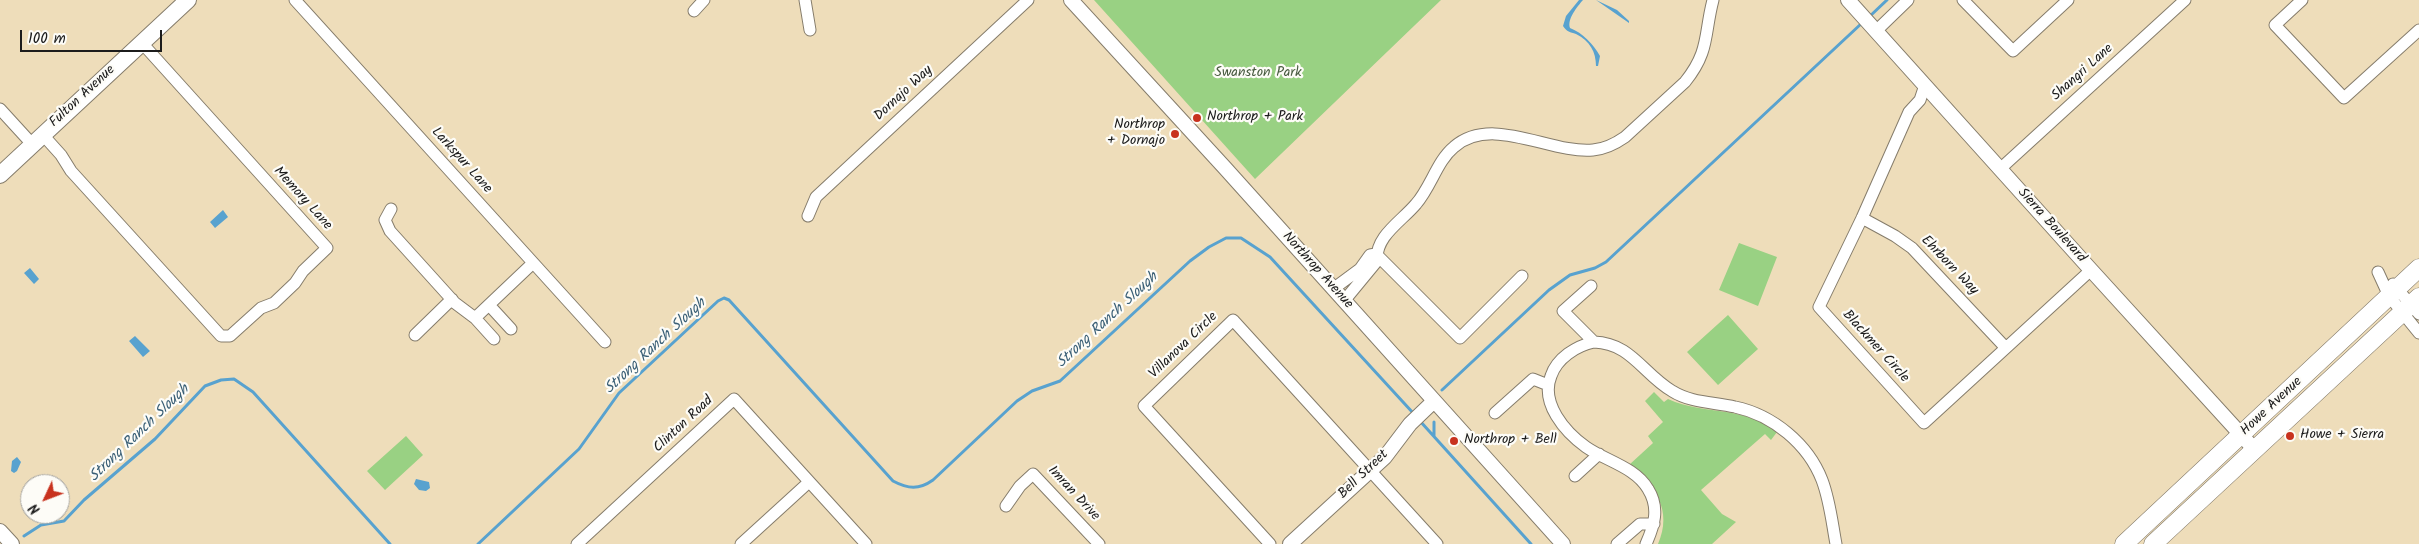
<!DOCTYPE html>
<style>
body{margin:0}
#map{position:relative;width:2419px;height:544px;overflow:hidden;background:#eeddba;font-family:Kalam,sans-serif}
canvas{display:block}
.north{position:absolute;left:20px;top:474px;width:50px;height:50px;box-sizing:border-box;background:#fdfcf7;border:1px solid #a3a29f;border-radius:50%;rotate:227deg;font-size:14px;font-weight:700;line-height:20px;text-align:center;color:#1c1c1c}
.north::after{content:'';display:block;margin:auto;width:18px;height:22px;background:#c8321e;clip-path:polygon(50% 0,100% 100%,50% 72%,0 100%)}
.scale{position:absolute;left:20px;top:30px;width:142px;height:22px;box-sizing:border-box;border:2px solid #1c1c1c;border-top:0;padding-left:6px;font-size:15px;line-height:18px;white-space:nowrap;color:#1c1c1c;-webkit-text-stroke:4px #fdfcf7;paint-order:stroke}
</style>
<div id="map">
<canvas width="2419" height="544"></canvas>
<div class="north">N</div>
<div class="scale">100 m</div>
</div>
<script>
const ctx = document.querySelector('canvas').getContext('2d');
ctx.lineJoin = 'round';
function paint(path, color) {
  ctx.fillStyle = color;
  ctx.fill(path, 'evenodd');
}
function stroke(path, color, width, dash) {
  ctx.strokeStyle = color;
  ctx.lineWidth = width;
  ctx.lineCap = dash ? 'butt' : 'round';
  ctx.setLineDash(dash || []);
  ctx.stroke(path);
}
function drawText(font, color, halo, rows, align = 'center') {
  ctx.font = font + ' Kalam,sans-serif';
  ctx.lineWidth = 4.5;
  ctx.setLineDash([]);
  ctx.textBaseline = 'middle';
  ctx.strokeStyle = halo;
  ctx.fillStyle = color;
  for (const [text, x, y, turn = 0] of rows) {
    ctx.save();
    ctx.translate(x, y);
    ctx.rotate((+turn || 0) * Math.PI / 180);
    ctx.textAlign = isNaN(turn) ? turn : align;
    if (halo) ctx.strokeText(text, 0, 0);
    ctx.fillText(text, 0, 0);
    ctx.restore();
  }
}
paint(new Path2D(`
 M1094,0H1441L1255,179Z
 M1739,243L1777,257L1758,306L1719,290Z
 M1728,315L1758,349L1718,385L1687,352Z
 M1654,392L1664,402L1668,399C1706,416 1743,405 1777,432L1771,440L1765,434L1701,490L1722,514L1736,522L1712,544H1658C1673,510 1655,486 1629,465L1653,443L1648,436L1663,422L1645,401Z
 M406,436L423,455L385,490L367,471Z`), '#99d183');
paint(new Path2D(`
 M1579,0H1583C1577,7 1567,19 1570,28C1583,33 1593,44 1600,56L1598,66H1596C1596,52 1590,41 1576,34C1570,32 1567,32 1563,26L1566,16Z
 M1596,0L1617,10L1629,21V23Z
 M223,210L228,217L215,228L210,222Z
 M30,268L39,279L34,284L24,273Z
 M135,336L150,351L143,357L129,341Z
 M17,457L21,462L17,471L14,473L11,471L12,461Z
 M416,479L429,482L430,488L426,491L419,490L414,484Z`), '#58a2cf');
stroke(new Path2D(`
 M1869,17L1887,0
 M1442,390L1549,290L1570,275L1595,268L1606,262L1862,23
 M1420,421L1531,544
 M1434,422V436
 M24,536L41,525L64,521L84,500L155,439L205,386L221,380L234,379L253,392L390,544
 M478,544L579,449L619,393L718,301L724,298L729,300L893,481C908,489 919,490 933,480L1017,401L1032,391L1060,381L1190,261L1209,247L1226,238H1241L1270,257L1414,414`), '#58a2cf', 3);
const minor = new Path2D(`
 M295,0L605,342
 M805,0L810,30
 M1963,0L2013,51L2068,0
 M2302,0L2275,25L2344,98L2419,30
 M694,11L704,0
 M1876,31L1908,0
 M1925,85L1920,100L1909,112L1862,218L1819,307L1924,423L2091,270
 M0,109L32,144
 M43,135L61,155L71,171L221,336H230L261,308L274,303L295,283L303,271L327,248L141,42
 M2000,169L2185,0
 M391,209L385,220L390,231L455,303L475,318L533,263
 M808,216L816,197L1028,0
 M1862,218L1895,236L1912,248L2005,347
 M1376,254L1460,338L1522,276
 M2378,272L2389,296L2419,333
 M2393,284L2419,314
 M1591,286L1563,311L1594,342C1631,343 1643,374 1672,391C1691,403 1714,402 1735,407C1773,415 1808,444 1822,480C1830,501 1832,523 1836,544
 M1333,289L1360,269L1370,255L1376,254
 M1344,301L1377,261C1375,236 1402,221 1416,204C1431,187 1437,161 1454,147C1492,114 1550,154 1593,150C1605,149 1615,144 1625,137L1685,82C1710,51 1704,34 1713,0
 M489,305L511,329
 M475,318L494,339
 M415,335L452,299
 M1594,342C1576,346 1557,358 1551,376C1540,403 1565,432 1586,447C1606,461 1635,467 1648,489C1660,508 1654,526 1646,544
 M1495,413L1533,379L1548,385
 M1575,476L1599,454
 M1006,506L1020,486L1033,474L1099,544
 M577,544L734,399L866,544
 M741,544L809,482
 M1270,544L1144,406L1233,320L1437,544
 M1617,544L1640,524H1654`);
const tertiary = new Path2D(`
 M1071,0L1225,168L1563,544
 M1848,0L2091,270L2255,450
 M0,531L12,544
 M1290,544L1385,457L1410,424L1434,401`);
const secondary = new Path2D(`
 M0,175L188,0`);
const primary = new Path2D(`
 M2124,544L2419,268
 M2153,544L2419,297`);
stroke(minor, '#857c6b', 13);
stroke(tertiary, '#857c6b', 16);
stroke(secondary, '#857c6b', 18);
stroke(primary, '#857c6b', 19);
stroke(minor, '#fff', 11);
stroke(tertiary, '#fff', 14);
stroke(secondary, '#fff', 16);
stroke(primary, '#fff', 18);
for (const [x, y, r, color] of [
 [1197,118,5,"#c8321e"],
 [1175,134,5,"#c8321e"],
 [2290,436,5,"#c8321e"],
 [1454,441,5,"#c8321e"]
]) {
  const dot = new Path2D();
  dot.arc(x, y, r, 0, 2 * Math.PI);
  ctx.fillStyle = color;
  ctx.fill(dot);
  stroke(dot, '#fdfcf7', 2);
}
drawText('14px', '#1c1c1c', '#fdfcf7', [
 ["Shangri Lane",2083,73,-42],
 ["Dornajo Way",904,94,-43],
 ["Fulton Avenue",83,97,-43],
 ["Larkspur Lane",461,161,48],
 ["Memory Lane",302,199,48],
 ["Sierra Boulevard",2051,226,48],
 ["Ehrborn Way",1949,266,46],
 ["Northrop Avenue",1317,271,48],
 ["Villanova Circle",1184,346,-44],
 ["Blackmer Circle",1875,347,48],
 ["Howe Avenue",2272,407,-43],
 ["Clinton Road",684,425,-43],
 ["Bell Street",1364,475,-44],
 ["Imran Drive",1073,494,47]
]);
drawText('14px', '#485b40', '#fdfcf7', [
 ["Swanston Park",1258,74]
]);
drawText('14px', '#1c1c1c', '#fdfcf7', [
 ["Northrop + Park",1207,118],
 ["Northrop",1165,126,"right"],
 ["+ Dornajo",1165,142,"right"],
 ["Howe + Sierra",2300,436],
 ["Northrop + Bell",1464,441]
], 'left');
drawText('italic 15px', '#3a5f76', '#fdfcf7', [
 ["Strong Ranch Slough",1108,321,-43],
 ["Strong Ranch Slough",656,347,-43],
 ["Strong Ranch Slough",140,434,-44]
]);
</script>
